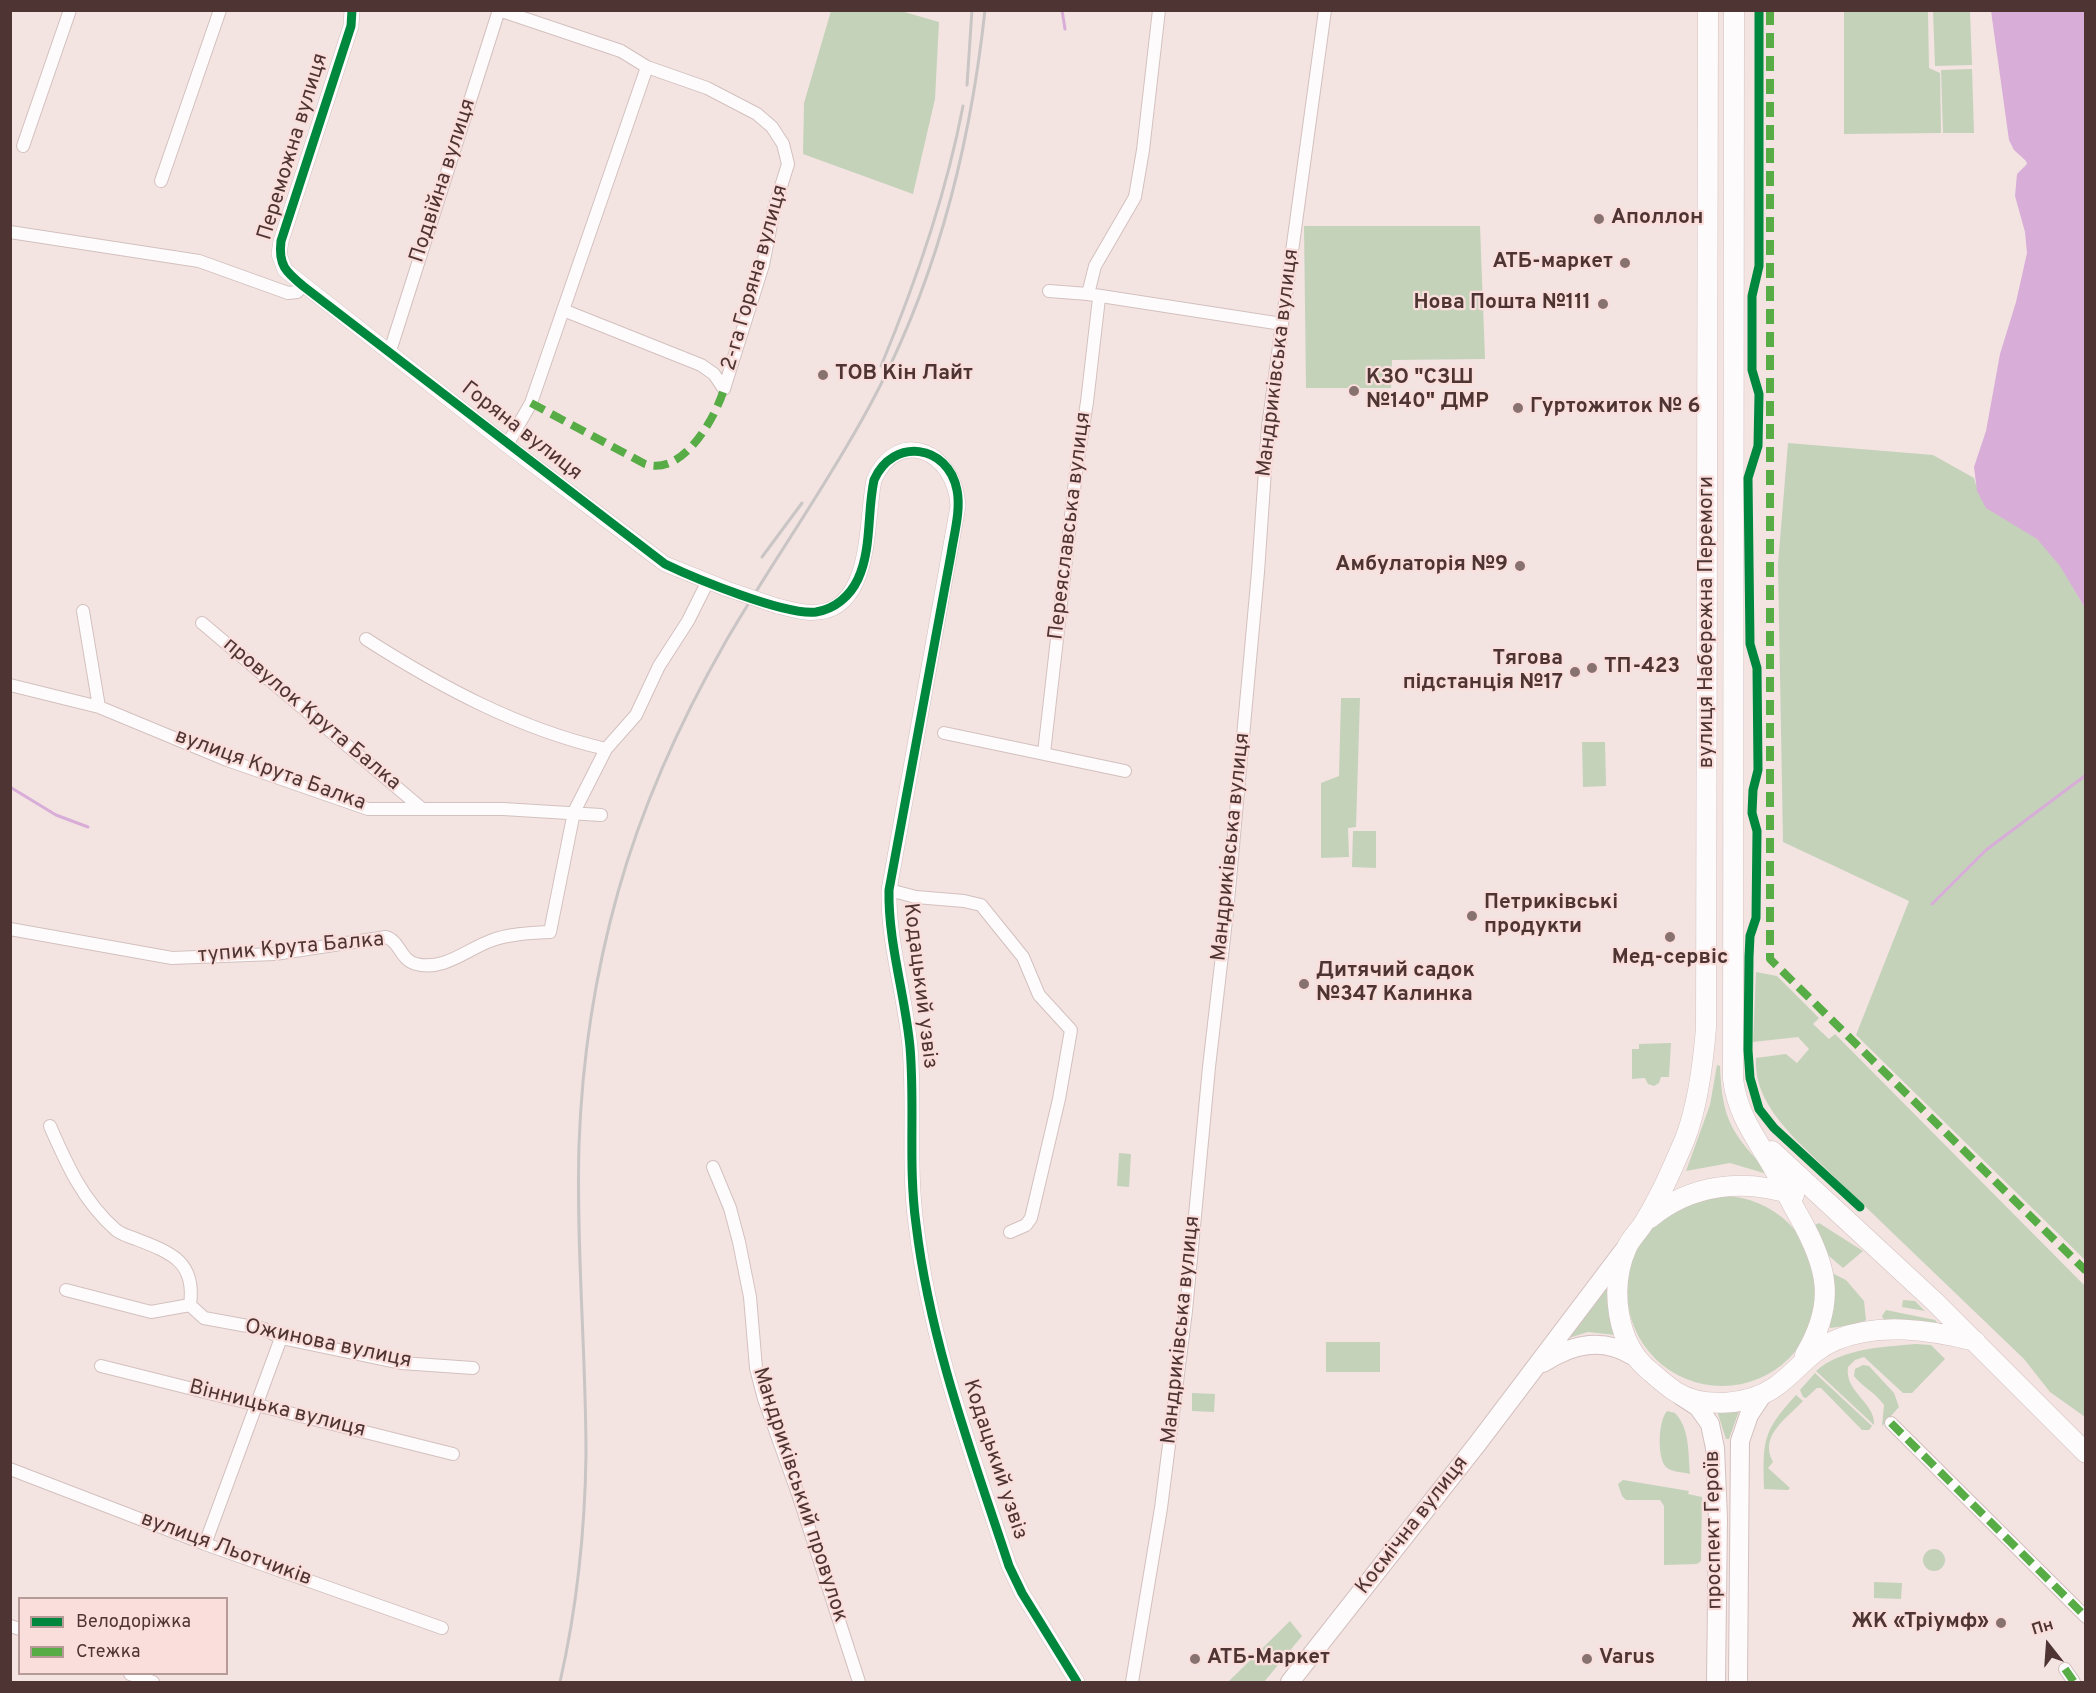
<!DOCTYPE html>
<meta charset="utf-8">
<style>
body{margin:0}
#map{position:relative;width:2096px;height:1693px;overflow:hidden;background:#f3e4e2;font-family:Overpass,sans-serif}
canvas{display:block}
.frame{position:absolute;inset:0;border:12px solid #4e3433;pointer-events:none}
.legend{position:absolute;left:18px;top:1597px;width:210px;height:78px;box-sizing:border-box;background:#f9dedc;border:2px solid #b59a98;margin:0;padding:8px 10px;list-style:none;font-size:18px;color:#4e3433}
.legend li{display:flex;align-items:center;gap:12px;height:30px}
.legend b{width:30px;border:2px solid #b59a98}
.north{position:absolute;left:2018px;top:1615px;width:60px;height:60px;-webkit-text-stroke:4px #f9dedc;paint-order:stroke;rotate:343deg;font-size:16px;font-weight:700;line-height:24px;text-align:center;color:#4e3433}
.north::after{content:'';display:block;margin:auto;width:21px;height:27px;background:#4e3433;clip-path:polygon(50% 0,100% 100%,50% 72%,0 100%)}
</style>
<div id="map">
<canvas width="2096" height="1693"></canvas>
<div class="frame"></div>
<ul class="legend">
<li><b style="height:8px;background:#00873e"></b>Велодоріжка</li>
<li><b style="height:8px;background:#57ac45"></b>Стежка</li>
</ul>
<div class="north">Пн</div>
</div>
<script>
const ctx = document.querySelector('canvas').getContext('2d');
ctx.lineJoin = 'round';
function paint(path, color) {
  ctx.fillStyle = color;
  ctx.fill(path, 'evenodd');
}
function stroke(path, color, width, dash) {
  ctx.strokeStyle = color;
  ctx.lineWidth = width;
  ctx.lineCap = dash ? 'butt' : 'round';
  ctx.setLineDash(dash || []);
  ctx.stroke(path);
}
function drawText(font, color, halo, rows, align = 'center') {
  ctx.font = font + ' Overpass,sans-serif';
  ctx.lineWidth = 4.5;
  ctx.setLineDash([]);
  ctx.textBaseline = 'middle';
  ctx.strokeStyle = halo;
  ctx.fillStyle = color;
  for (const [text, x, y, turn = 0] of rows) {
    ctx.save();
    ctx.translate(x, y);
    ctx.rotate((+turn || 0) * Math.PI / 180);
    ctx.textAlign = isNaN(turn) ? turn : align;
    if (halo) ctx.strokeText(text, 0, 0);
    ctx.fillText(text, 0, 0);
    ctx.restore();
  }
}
paint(new Path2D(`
 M831,11H901L939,22L935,99L913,194L803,154L804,103Z
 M1844,11H1928L1929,68L1940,73L1941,133L1844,134Z
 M1933,11H1970L1972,65L1935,66Z
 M1972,69L1974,133H1943L1941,70Z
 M1304,226H1480L1485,359L1392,360L1391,388H1306Z
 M1788,443L1933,455L1974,478C1980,507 2015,520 2036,538C2058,556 2071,584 2085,608V1260L1856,1035L1909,901L1783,842L1778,564Z
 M1341,698H1360L1356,827L1348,828L1349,857L1321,858V783L1339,776Z
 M1582,742H1605L1606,786L1583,787Z
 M1353,831H1376V868L1352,867Z
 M1756,972L1777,976L1819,1018L1813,1024L1829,1039L1835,1034L2085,1286V1417L2050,1392L2024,1359L1797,1141C1775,1117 1754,1092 1756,1058L1786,1054L1797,1063L1809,1049L1798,1037L1753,1042Z
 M1671,1043L1669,1077H1661L1659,1083L1654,1086L1648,1084L1645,1078L1632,1079V1049H1639V1044Z
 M1717,1065L1720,1066C1722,1121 1732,1133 1768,1172L1767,1174L1730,1163L1686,1171L1710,1105Z
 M1119,1153L1131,1154L1129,1187L1117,1186Z
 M1627 1291a95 95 0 1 1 190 0a95 95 0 1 1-190 0Z
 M1819,1223L1863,1251L1843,1268L1829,1256L1815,1225Z
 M1832,1273L1846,1280L1864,1301L1866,1320L1862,1324L1830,1328Z
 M1609,1284L1615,1335L1588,1332L1562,1340Z
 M1903,1300L1915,1301L1925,1311L1902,1307Z
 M1886,1310L1935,1320L1938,1324L1885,1322L1882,1316Z
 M1326,1342H1380V1372H1326Z
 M1916,1344L1931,1345L1945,1359L1912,1393H1903L1864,1357L1855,1360L1848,1367C1844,1392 1876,1403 1874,1425L1816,1371C1842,1348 1883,1347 1916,1344Z
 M1863,1365L1869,1366L1894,1393L1899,1407L1882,1426L1884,1405C1875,1392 1862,1387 1854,1376L1855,1369Z
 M1815,1373L1872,1426L1869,1430H1862L1821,1388H1817L1806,1398L1803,1397L1800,1390Z
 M1192,1393L1215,1394L1214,1412L1192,1411Z
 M1796,1395L1803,1401C1785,1420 1759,1436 1773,1462L1768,1468L1790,1488L1788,1490L1764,1489C1763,1441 1762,1432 1796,1395Z
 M1737,1409L1739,1411L1729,1439H1726L1717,1411Z
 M1667,1411L1675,1413C1690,1429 1688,1452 1690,1474C1683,1472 1671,1472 1666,1467C1657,1458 1658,1421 1667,1411Z
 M1623,1480L1689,1491L1688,1494L1702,1497L1701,1561L1697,1564L1664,1565V1506L1660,1500H1626L1622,1496L1618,1484Z
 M1923 1560a11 11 0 1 1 22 0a11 11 0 1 1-22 0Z
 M1874,1582L1902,1583L1901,1599L1874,1598Z
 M1290,1621L1302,1636L1264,1682H1228Z`), '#c4d2ba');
paint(new Path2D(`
 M1991,11H2085V608L2060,566L2037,539L1986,508L1977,491L1974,467L1986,431L2000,354L2016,302L2027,253L2025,232L2015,196L2017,174L2027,164L2026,161L2014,150L2009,140Z`), '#d8add8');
stroke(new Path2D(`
 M1062,10L1065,29
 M10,787L56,815L88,827
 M1932,904L1986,850L2086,775`), '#d8add8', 3);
const minor = new Path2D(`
 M23,146L70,10
 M161,181L220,10
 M10,232L199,261L288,293L297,292L303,286
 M1049,291L1088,294L1282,324
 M1088,294L1095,266L1135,197L1143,150L1159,10
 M563,310L701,365L714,374L724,389
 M390,351L499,10L621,51L647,67L707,88L757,114L772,127L783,144L788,164L774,209L763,265L724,389
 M507,445L531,403L647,67
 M83,611L99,707
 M202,623L420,807
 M366,639C441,687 519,729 606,749
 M10,685L99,707L227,760L368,809H503L601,815
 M944,733L1125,771
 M1044,753L1076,472L1087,402L1099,298
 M889,890L916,897L964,901L981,905L1023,957L1039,995L1071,1030L1059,1099L1031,1218L1026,1225L1010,1232
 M10,929L172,958L275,954L386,937C400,941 400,960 416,964C444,971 466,950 490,941C508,934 530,933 550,932L574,812L606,749L636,715L659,666L688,621L708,581
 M50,1126C67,1165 83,1201 116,1230C121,1234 130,1237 136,1239C172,1253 196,1262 190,1305
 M713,1167L730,1208L739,1242L750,1297L756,1368L764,1399L798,1494L859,1682
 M66,1290L151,1312L190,1305L204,1318L264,1329L281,1338L401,1363L473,1368
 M101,1366L453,1454
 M1891,1423L2086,1617
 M10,1469L205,1544L442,1628
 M205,1544L281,1338
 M10,1626L20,1629
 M2065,1669L2074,1682
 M130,1674L153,1682
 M1132,1682L1161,1508L1186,1311L1209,1067L1227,912L1258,572L1268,427L1325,10`);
const tertiary = new Path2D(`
 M352,10L351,26L281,241L279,254L285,270L507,445L665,564L727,589
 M777,606C786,608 796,611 805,612C874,620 865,522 874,480C898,426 955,451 958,506L889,890C888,943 905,994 910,1047C915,1106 908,1165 916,1224C930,1342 972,1454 1009,1566L1022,1593L1077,1682`);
const secondary = new Path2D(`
 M1543,1363C1572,1344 1602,1337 1633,1356
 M1681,1396L1698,1407L1710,1424L1715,1448L1718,1518L1716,1682
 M1290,1682L1478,1443L1624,1250
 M1738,1682L1740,1441L1749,1415L1763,1394`);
const primary = new Path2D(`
 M1708,10L1706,1028C1703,1065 1698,1105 1685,1139C1673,1167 1661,1195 1645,1221C1640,1230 1631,1238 1627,1247C1609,1287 1616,1345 1651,1372C1659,1379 1667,1386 1676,1392C1704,1409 1749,1405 1775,1387C1798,1371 1809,1351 1836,1340C1879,1322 1931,1330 1975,1341
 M1734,10L1733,1079C1737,1112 1753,1134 1770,1162C1781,1180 1789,1200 1800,1218C1828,1268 1836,1303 1805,1355
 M1772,1151L1935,1302L2086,1453
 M1650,1218C1691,1184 1744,1178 1794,1195`);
stroke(minor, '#d3c0bf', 14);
stroke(tertiary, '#d3c0bf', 16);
stroke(secondary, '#d3c0bf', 20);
stroke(primary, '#d3c0bf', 21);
stroke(minor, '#fdfbfb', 12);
stroke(tertiary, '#fdfbfb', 15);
stroke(secondary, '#fdfbfb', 18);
stroke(primary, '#fdfbfb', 20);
stroke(new Path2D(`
 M967,85L972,10
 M881,366C916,282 946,195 963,106
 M762,557L802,503
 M560,1682C577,1607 585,1531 586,1454C586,1351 576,1248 579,1145C582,1059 595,974 618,892C643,803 681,720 726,641C772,562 826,487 869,407C936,284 970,149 985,10`), '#cac5c5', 3);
const tertiaryBridge = new Path2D(`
 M727,589L777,606`);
stroke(tertiaryBridge, '#d3c0bf', 16, []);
stroke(tertiaryBridge, '#fdfbfb', 15);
stroke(new Path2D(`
 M1770,10V959L2086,1271
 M531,403L645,464C682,477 715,419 724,389
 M1891,1423L2086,1617
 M2065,1669L2074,1682`), '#57ac45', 8, [15, 8]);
stroke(new Path2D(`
 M352,10L351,26L281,241C278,265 286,272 303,286L665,564C694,578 786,616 816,612C835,609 850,596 858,579C872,549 867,512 874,480C893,437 948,444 957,490C961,510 954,534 951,554L889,890C888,943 905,994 910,1047C915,1106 908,1165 916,1224C930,1342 972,1454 1009,1566L1022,1593L1077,1682
 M1759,10V266L1752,296V370L1759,394L1758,446L1748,478L1750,644L1757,668L1758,770L1753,790L1752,813L1757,831L1756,918L1750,936L1749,957L1748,1050L1750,1078L1759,1109L1774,1128L1860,1207`), '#00873e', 9);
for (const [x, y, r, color] of [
 [1599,219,6,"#887270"],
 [1625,263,6,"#887270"],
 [1603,304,6,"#887270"],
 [823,375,6,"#887270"],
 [1354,391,6,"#887270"],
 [1518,408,6,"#887270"],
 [1520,566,6,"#887270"],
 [1592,668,6,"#887270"],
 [1575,672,6,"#887270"],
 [1472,916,6,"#887270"],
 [1670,937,6,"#887270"],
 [1304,984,6,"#887270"],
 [2001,1623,6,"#887270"],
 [1195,1659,6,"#887270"],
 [1587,1659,6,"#887270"]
]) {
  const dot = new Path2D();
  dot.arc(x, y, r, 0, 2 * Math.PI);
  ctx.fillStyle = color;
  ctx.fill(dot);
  stroke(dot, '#f9dedc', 2);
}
drawText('21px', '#4e3433', '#f9dedc', [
 ["Переможна вулиця",294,147,-73],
 ["Подвійна вулиця",444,181,-72],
 ["2-га Горяна вулиця",756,278,-74],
 ["Мандриківська вулиця",1279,363,-83],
 ["Горяна вулиця",521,432,38],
 ["Переяславська вулиця",1071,526,-83],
 ["вулиця Набережна Перемоги",1708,622,-90],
 ["провулок Крута Балка",311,715,40],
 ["вулиця Крута Балка",270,771,20],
 ["Мандриківська вулиця",1232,847,-84],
 ["тупик Крута Балка",291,949,-5],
 ["Кодацький узвіз",919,986,83],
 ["Мандриківська вулиця",1182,1330,-84],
 ["Ожинова вулиця",328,1345,12],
 ["Вінницька вулиця",277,1410,14],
 ["Кодацький узвіз",994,1460,72],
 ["Мандриківський провулок",799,1495,72],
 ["Космічна вулиця",1413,1526,-52],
 ["проспект Героїв",1715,1530,-91],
 ["вулиця Льотчиків",226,1550,20]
]);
drawText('bold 21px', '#4e3433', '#f9dedc', [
 ["Аполлон",1611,219],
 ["АТБ-маркет",1613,263,"right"],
 ["Нова Пошта №111",1591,304,"right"],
 ["ТОВ Кін Лайт",835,375],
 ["КЗО \"СЗШ",1366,379],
 ["№140\" ДМР",1366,403],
 ["Гуртожиток № 6",1530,408],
 ["Амбулаторія №9",1508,566,"right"],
 ["Тягова",1563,660,"right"],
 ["пiдстанцiя №17",1563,684,"right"],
 ["ТП-423",1604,668],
 ["Петриківські",1484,904],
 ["продукти",1484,928],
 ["Мед-сервіс",1670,959,"center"],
 ["Дитячий садок",1316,972],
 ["№347 Калинка",1316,996],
 ["ЖК «Тріумф»",1989,1623,"right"],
 ["АТБ-Маркет",1207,1659],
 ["Varus",1599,1659]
], 'left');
</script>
